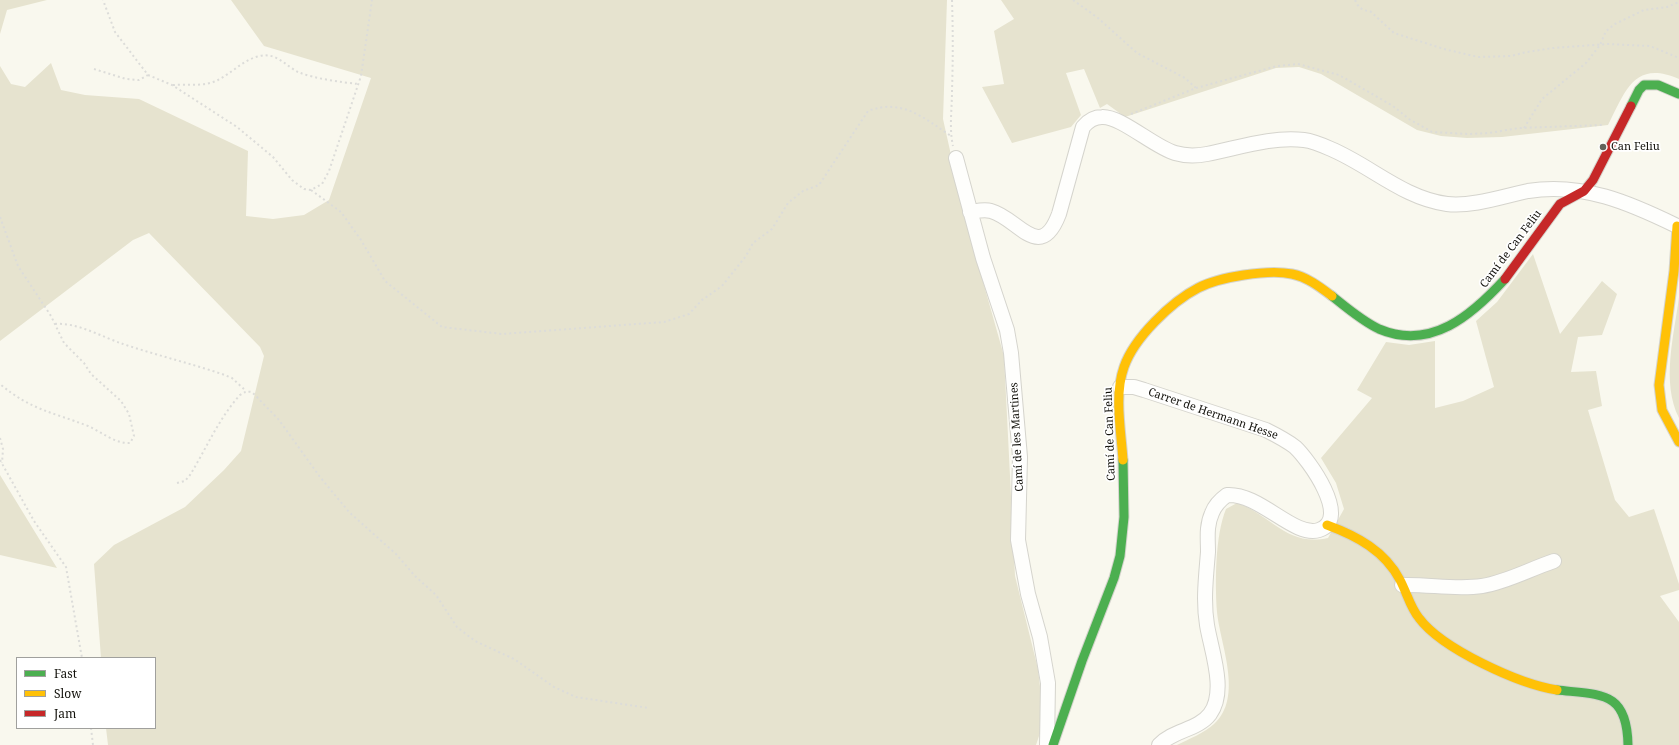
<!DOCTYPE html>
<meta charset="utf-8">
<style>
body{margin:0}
#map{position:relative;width:1679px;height:745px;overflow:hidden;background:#f9f8ee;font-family:"Noto Serif",serif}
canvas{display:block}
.legend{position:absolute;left:16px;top:657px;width:140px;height:72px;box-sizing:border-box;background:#fff;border:1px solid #a0a09d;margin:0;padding:5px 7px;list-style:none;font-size:12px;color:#12110b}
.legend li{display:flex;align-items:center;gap:8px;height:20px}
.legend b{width:20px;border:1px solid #a0a09d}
</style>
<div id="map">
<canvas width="1679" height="745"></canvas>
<ul class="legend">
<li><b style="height:5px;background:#4caf50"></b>Fast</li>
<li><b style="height:5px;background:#ffc107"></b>Slow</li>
<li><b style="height:5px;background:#c62828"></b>Jam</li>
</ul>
</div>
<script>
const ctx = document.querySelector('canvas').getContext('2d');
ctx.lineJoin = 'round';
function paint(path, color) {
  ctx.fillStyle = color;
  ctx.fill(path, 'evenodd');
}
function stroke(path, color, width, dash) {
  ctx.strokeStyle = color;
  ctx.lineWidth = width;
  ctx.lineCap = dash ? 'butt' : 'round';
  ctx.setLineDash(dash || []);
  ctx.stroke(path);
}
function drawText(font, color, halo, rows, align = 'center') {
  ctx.font = font + ' "Noto Serif",serif';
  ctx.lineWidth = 3.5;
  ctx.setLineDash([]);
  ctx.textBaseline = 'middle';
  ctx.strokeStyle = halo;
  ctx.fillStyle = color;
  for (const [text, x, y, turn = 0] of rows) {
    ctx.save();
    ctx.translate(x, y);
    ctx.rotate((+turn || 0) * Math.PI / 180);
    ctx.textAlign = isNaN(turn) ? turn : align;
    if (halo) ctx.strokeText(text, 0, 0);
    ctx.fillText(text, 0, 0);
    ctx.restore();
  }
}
paint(new Path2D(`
 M0,0H47L7,10L0,34Z
 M231,0H947L943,119L965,218L1004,356L1015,576L1038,669L1044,721L1036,745H108L106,728H155V658H101L94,564L114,545L185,507L224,470L241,451L264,356L260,347L149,233L133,240L0,341V66L11,84L25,87L51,63L61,90L85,95L139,99L248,151L246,216L273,219L304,215L329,200L371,78L264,46Z
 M1001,0H1679V79C1634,59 1625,92 1608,125L1502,137L1467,138L1441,136L1417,130L1321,74L1299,67L1276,68L1125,117L1107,104L1100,108L1084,69L1066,73L1081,115L1071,127L1012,143L982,87L1004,84L994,31L1014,19Z
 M1533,254L1560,334L1602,281L1617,294L1602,335L1578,337L1571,372L1596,371L1602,406L1588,410L1615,500L1629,517L1654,509L1679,584V590L1660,596L1679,622V745H1177C1189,739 1204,733 1214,724C1244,697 1220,644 1217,612C1215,582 1215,536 1226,509L1237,503C1272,515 1286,547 1328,538L1344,509L1336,483L1321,458L1372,398L1357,390L1386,342L1409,345L1435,341V408L1463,401L1494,387L1476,321L1497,302Z
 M1679,297V418C1661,382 1674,336 1679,297Z
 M0,475L57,568L0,555Z`), '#e6e3cf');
const street = new Path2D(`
 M956,158L983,258L1007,330L1011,353L1020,457L1018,540L1028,594L1040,637L1048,683L1047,745
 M970,212C977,211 984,209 991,211C1018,218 1040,264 1059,214L1083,127C1088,121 1094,117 1102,117C1121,116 1154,147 1175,153C1185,156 1196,156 1207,154C1238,148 1272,136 1304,140C1313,141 1322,145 1331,149C1371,166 1403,198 1447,204C1472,207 1504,196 1528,191C1582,182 1630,203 1677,226
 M1120,387H1134L1144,390L1266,430C1276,435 1286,440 1295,447C1308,459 1352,519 1319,530C1294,538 1260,493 1227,495C1220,500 1215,505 1212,513C1206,526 1208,539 1208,552C1206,577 1203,601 1207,625C1211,650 1227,691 1210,714C1198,730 1173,730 1159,745
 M1402,585C1429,584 1455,590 1482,586C1507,582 1530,569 1554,561`);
const fast = new Path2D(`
 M1631,106L1639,90L1644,85H1658L1679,94
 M1332,296C1347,308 1362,321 1379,329C1431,351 1472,315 1505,279
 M1557,690C1602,695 1627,691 1628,745
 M1053,745L1082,661L1114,578L1120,556L1124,517L1123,460`);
const slow = new Path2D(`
 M1679,227L1677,226L1674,271L1659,385L1662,410L1679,442
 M1123,460C1121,430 1114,395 1124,367C1134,338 1171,302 1198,288C1219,277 1268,269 1292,274C1307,277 1320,287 1332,296
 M1327,525C1357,536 1385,551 1400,580C1407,593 1410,607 1419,618C1442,649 1519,684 1557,690`);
const jam = new Path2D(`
 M1505,279L1560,204L1584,191L1593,180L1631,106`);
stroke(street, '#d5d4cd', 16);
stroke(fast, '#d5d4cd', 11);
stroke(slow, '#d5d4cd', 11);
stroke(jam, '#d5d4cd', 11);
stroke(new Path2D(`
 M952,0C953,30 953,60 952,91C952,109 949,128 953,146
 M1073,0L1098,18L1137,53L1185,78L1196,88
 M1355,0C1358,7 1362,11 1370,11L1394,33L1444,49L1478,57L1511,56L1527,52L1553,48L1608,44L1650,46L1679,58
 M94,69L126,79L139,80L148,75L115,32L103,0
 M148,75L172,85L237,127L273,157L292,180L304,189L311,190L322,184L329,171L361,76L372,0
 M173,85C187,84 205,87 218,80C232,73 244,59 260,56C276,52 286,66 298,72C315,79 341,82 358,84
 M1131,114L1196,88L1277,66L1298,64L1339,75L1393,106L1409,119L1432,132L1468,134L1489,133L1519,128L1603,125
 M1524,128L1542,99L1586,63L1600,45L1606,31L1615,24L1644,10L1667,7L1679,2
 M311,190L341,212L361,240L385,281L442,327L502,334L664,322L689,314L702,300L722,286L746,256L753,243L772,229L788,203L803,191L819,185L868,111C902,98 924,118 951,136
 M0,217L18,266L51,316L64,343L84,363L91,374L121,401L129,414L134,436L130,443C115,444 102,432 88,426C52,412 31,410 0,384
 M55,324C77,322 102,337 123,344C156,355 189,363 222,374L232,378L246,391
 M0,438L3,449L2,463
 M0,460L34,521L66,567L82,658
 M177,483L185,481L190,475C206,449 219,418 240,395C244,392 247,391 252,392L279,420L320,477L349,512L396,554L415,576L436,595L457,627L475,641L514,659L554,687L576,697L649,708
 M91,728L93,745`), '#dcdcd9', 2, [2, 3]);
stroke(street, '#fefefc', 14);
stroke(fast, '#4caf50', 9);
stroke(slow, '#ffc107', 9);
stroke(jam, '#c62828', 9);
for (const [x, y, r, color] of [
 [1603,147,4,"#63625a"]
]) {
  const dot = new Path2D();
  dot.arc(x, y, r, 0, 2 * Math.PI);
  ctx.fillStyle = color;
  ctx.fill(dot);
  stroke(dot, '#fff', 1.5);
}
drawText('11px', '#12110b', '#fff', [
 ["Can Feliu",1611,147]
], 'left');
drawText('11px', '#12110b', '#fff', [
 ["Camí de Can Feliu",1511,249,-53],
 ["Carrer de Hermann Hesse",1213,414,19],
 ["Camí de Can Feliu",1110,434,-92],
 ["Camí de les Martines",1017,437,-93]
]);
</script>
